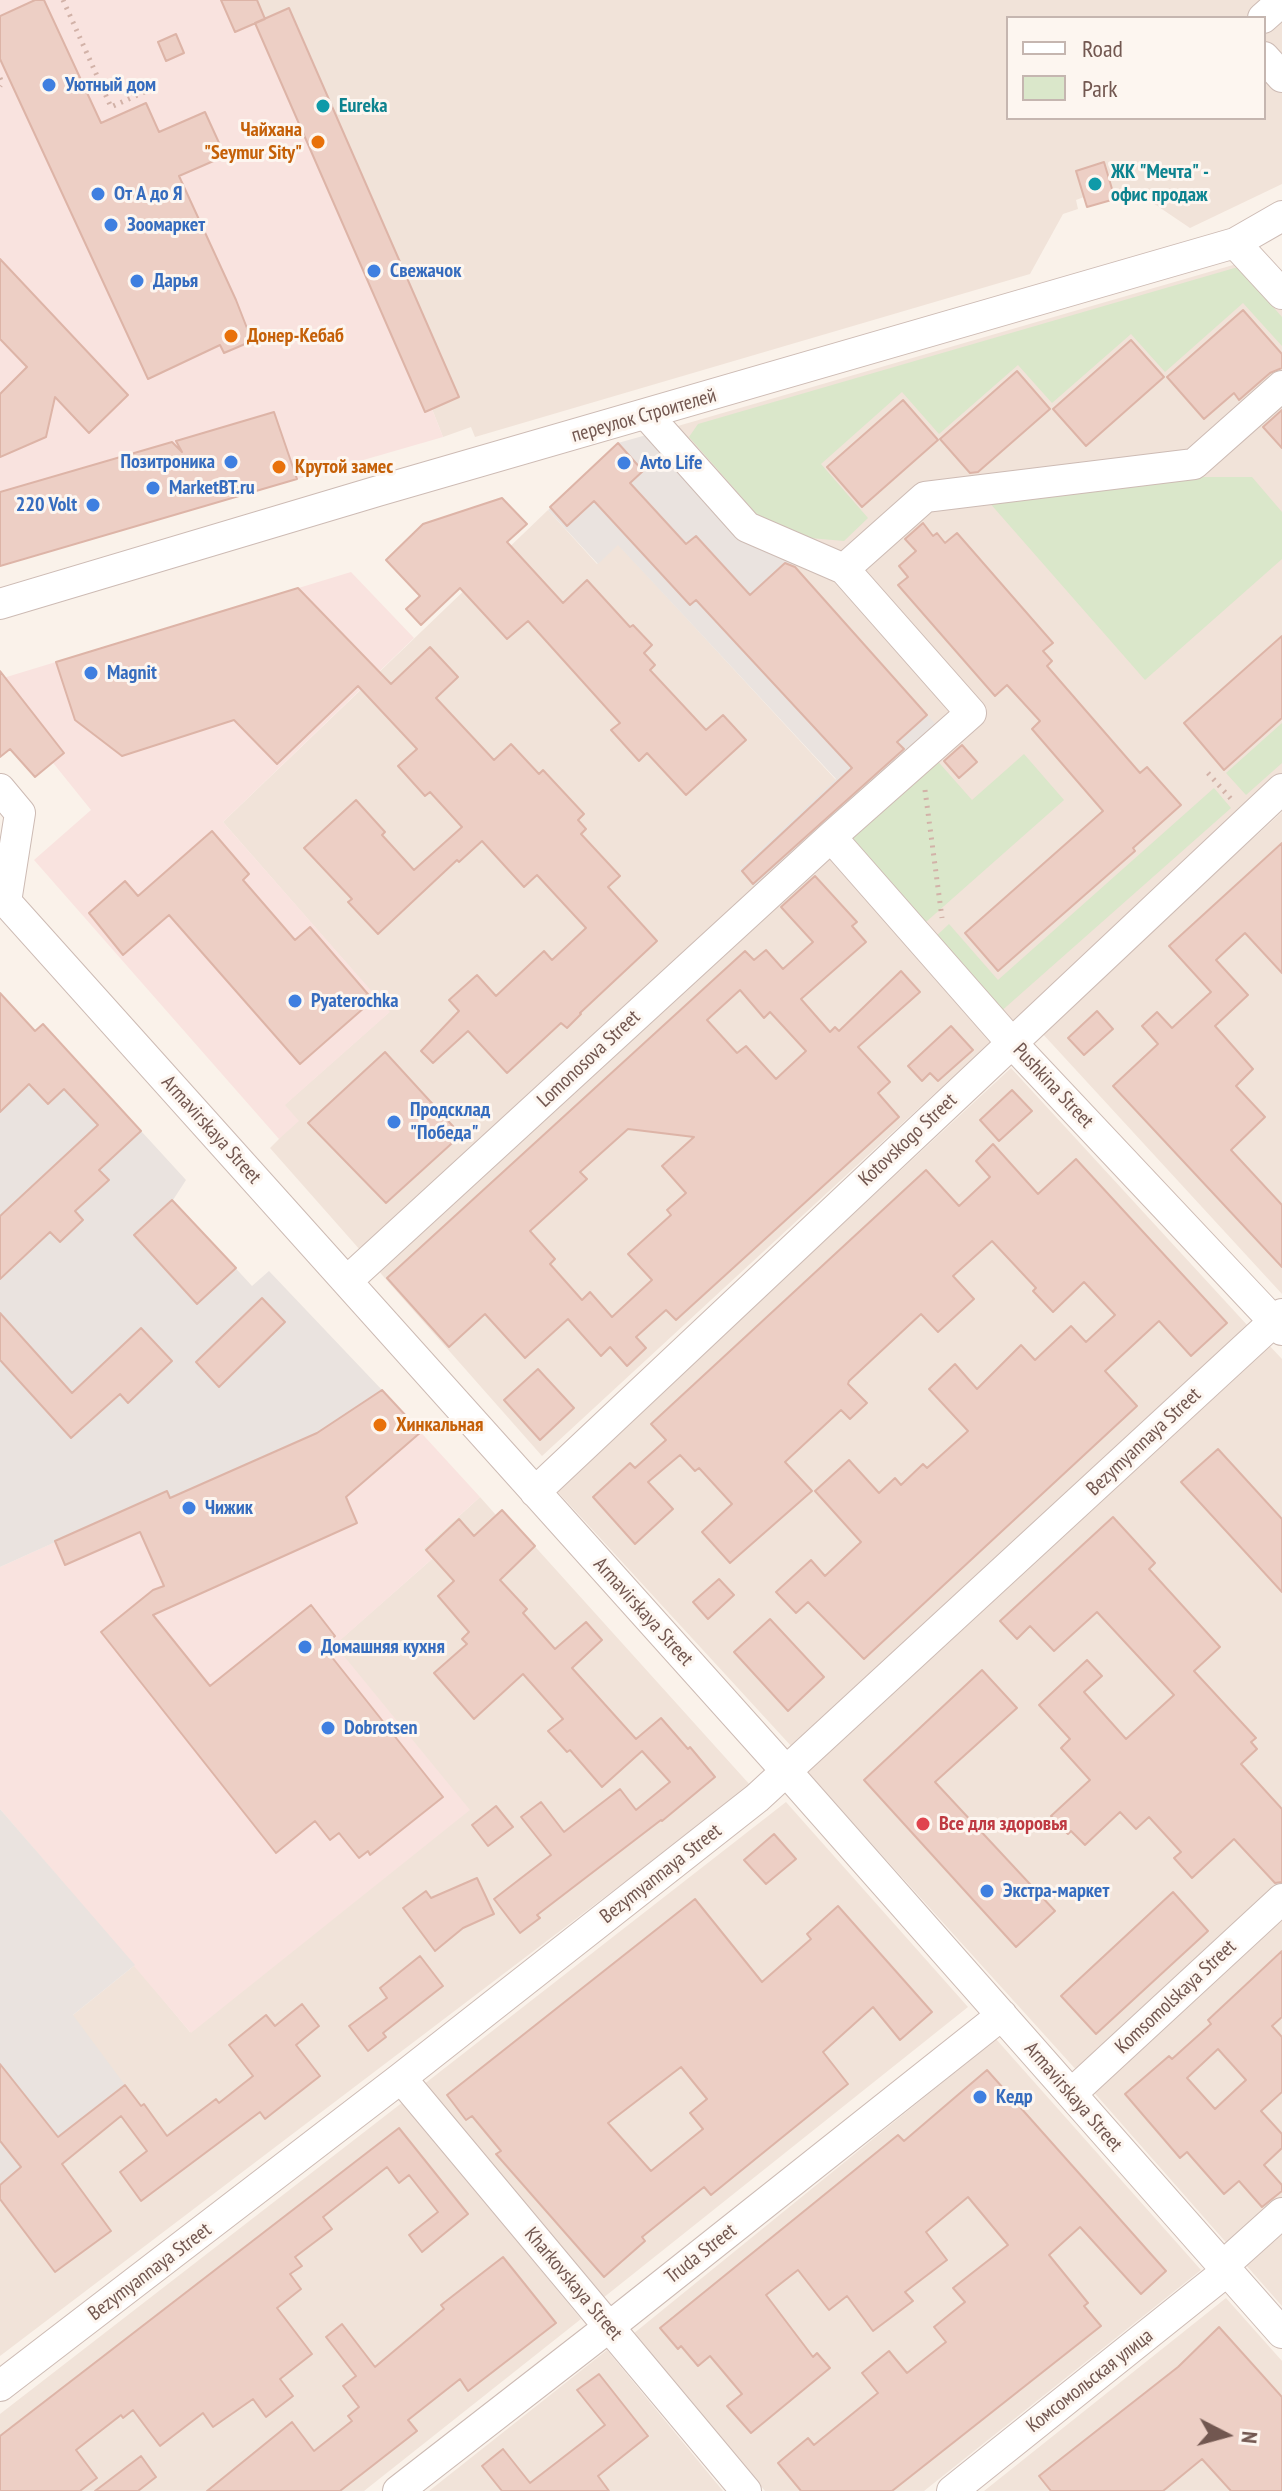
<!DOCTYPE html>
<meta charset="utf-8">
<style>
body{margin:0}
#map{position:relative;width:1282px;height:2491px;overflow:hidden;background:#faf2ea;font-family:"PT Sans Narrow",sans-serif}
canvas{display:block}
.legend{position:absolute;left:1006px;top:16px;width:260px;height:104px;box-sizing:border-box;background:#fdf6f0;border:2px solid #c5b6b0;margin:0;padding:10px 14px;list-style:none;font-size:24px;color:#725750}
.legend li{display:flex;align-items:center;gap:16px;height:40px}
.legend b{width:40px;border:2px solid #c5b6b0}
.north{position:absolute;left:1186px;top:2395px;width:80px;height:80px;-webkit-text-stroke:6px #fdf6f0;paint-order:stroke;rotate:96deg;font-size:22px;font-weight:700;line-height:32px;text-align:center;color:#725750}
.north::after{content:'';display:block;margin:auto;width:28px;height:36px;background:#725750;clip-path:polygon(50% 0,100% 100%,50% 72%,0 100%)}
</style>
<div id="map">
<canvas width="1282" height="2491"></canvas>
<ul class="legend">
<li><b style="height:10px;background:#fff"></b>Road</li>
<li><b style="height:22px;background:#dae7ca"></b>Park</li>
</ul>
<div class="north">N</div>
</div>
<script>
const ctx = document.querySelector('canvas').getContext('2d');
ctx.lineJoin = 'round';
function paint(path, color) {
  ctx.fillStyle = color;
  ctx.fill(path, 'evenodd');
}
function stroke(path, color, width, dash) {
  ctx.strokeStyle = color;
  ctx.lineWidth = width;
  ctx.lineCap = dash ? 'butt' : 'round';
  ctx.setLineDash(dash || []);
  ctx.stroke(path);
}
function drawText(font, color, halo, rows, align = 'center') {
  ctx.font = font + ' "PT Sans Narrow",sans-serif';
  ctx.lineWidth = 6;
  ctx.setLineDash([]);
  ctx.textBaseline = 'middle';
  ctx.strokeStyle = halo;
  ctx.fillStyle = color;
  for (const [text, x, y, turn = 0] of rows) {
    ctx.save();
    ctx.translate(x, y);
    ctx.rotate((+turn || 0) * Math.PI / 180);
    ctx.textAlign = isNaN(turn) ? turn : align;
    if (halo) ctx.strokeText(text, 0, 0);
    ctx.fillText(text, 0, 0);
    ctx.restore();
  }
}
paint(new Path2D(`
 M257,0H1282V184L1190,228L1150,201L1115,199L1104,163L1076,171L1084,197L1076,200L1078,209L1063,214L1030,274L475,437L471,427L443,437L432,409L459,396L290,9L265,19ZM1008,18H1264V118H1008Z
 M1240,263L1282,308V778L997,1036L542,1456L270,1148L279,1139L284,1105L389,1012L223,822L548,510L597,564L618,544L836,780L740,869L761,892L938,728L671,428Z
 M1282,812V1294L1041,1032Z
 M1011,1068L1248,1326L792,1747L556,1490Z
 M1266,1342L1282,1359V1885L1079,2073L804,1769Z
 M480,1497L496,1515L502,1510L751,1786L0,2356V2184L58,2137L73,2015L135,1965L190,2032L335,1644L432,1559L423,1549Z
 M786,1802L968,2007L603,2298L423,2085Z
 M1282,1914V2306L1091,2089Z
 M996,2039L1201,2270L924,2491H765L633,2334Z
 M403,2102L581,2319L364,2491H0V2414Z
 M1226,2298L1282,2361V2491H984Z
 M607,2350L723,2491H429Z`), '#f1e3d9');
paint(new Path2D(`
 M0,0H257L265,19L289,8L459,397L432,409L443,437L0,565Z
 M351,572L414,638L223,822L390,1012L285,1105L299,1121L279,1139L34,860L91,810L0,697V679Z
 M382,1390L480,1497L423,1549L432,1559L335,1645L470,1810L191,2033L0,1809V1567L167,1491L171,1498L317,1433Z`), '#f9e3df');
paint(new Path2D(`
 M671,428L939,728L761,893L739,870L836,779L618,545L598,564L548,510L618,443Z
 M43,1024L186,1180L173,1200L252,1286L269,1271L382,1390L317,1433L170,1498L166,1492L0,1567V1064Z
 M0,1809L135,1965L73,2015L125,2085L0,2184Z`), '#eae3df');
paint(new Path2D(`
 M1238,267L1282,317V346L1243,303L1165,372L1131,334L1052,403L1018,365L939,434L902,392L821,464L868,518L844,541L775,535L689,437L698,424Z
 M1192,477H1252L1282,512V559L1145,680L988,501Z
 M1282,723V763L1246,795L1226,773Z
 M1024,754L1064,800L918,929L841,841L934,757L972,800Z
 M1214,788L1231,808L998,1014L932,940L949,924L998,980Z`), '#dae7ca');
const building = new Path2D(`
 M35,0H44L101,123L146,103L159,132L205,112L225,156L179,176L236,300L252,341L224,353L220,345L148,379L0,59V16Z
 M221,0H257L265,19L235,32Z
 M289,8L459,397L425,412L255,23Z
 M176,34L184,53L166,61L158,42Z
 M1104,162L1115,199L1087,207L1076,171Z
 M0,259L128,395L89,433L55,397L46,437L0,457V394L27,367L0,339Z
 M1243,310L1282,354V368L1270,373L1239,400L1234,393L1204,419L1167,377Z
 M1131,340L1164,377L1086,446L1053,409Z
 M1017,371L1050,409L978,472L970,473L940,439Z
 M903,400L938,440L862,507L827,467Z
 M1282,410V448L1263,427Z
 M274,412L297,479L0,566V492L172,442L182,452L176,441Z
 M618,443L643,471L630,483L686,544L696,536L750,595L785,563L795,567L927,715L897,742L904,749L753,884L742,871L852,768L696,600L690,605L594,501L567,526L550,507Z
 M502,498L527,524L507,542L563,603L587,580L630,627L633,625L652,645L644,653L655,665L650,670L706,730L723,715L746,740L686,795L647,753L639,761L611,730L620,723L528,621L507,639L460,588L421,625L406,609L420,596L386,560L423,524Z
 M923,523L933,536L937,533L945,543L957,533L1053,643L1043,651L1052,661L1047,666L1140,773L1147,767L1181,805L1133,848L1135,851L998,971L965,933L1103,811L1032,729L1040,721L1007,685L995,696L898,585L908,577L899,566L916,551L905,539Z
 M298,588L391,684L430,647L458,677L436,698L494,760L511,744L539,774L543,770L584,814L578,820L586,829L581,834L620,876L608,887L657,941L580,1013L581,1014L567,1028L561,1023L507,1073L468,1031L433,1063L421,1051L459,1011L449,1000L477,975L496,996L544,951L552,960L586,928L537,875L524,887L482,841L459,862L457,860L378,934L348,902L352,899L304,848L356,800L385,832L382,835L414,870L462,827L430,792L425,796L398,766L417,749L358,686L277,764L234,720L122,756L75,720L56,662Z
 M1282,636V718L1224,770L1184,723Z
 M0,671L64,753L35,777L10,749L0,757Z
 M962,745L977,762L959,778L944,761Z
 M212,831L249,874L243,880L295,940L310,927L373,1000L300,1064L169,915L123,955L89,913L125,881L138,896Z
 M1282,843V973L1245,933L1216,960L1248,995L1215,1026L1253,1069L1236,1086L1265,1117L1231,1150L1282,1205V1267L1113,1086L1158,1044L1142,1026L1157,1012L1172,1028L1211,992L1169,946Z
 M815,876L857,922L852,926L866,942L801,999L830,1032L835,1027L839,1031L901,971L920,992L858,1047L890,1082L878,1093L899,1117L676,1320L666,1310L636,1337L646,1348L627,1366L610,1347L601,1356L568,1319L525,1358L485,1314L449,1347L387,1278L745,951L754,960L766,950L783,969L813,942L781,907ZM740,990L764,1018L770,1012L806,1051L776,1079L746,1046L737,1053L707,1020ZM628,1129L694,1137L662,1166L686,1193L667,1210L671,1215L628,1254L652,1280L612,1317L590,1292L582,1300L550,1264L555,1259L530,1231L587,1179L580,1172Z
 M0,993L35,1031L43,1024L141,1131L99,1170L109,1180L75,1211L83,1220L60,1242L50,1232L0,1279V1216L98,1125L64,1089L48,1104L29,1084L0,1112Z
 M1097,1011L1113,1029L1084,1055L1068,1038Z
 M951,1026L973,1050L938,1081L930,1073L922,1081L908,1066Z
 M385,1052L461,1135L386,1203L308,1123Z
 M1012,1090L1032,1111L999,1141L980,1120Z
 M993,1144L1038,1194L1076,1159L1227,1323L1191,1356L1159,1321L1105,1371L1137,1406L864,1659L808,1602L796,1613L776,1592L811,1560L825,1576L861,1542L815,1491L849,1460L879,1493L895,1478L901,1485L923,1464L927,1468L968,1431L929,1389L955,1364L977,1389L1021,1345L1035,1360L1071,1326L1086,1342L1115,1315L1084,1282L1053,1312L1033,1291L1036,1288L992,1241L953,1276L974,1299L938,1332L921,1314L849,1381L848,1384L867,1403L850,1419L841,1410L785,1462L812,1491L730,1563L702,1532L732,1504L699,1468L695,1471L680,1455L648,1482L673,1509L635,1544L593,1497L630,1463L635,1468L666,1440L651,1424L926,1170L959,1206L990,1177L976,1161Z
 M172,1200L236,1268L197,1304L134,1235Z
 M262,1298L285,1322L219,1387L196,1362Z
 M0,1313L72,1393L141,1328L172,1361L128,1403L120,1394L71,1438L0,1360Z
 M538,1369L574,1408L540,1440L504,1400Z
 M382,1390L421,1432L346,1497L357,1523L153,1615L210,1686L311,1605L335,1636L323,1646L443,1797L370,1855L368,1851L359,1858L339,1833L330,1840L315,1821L276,1853L101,1632L153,1590L164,1586L140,1532L65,1565L55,1541L167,1491L170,1498L317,1433Z
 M1218,1449L1282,1519V1592L1181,1482Z
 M502,1510L535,1546L500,1580L527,1609L523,1613L555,1649L586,1622L602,1640L572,1668L636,1739L661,1718L688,1749L690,1747L715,1777L662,1821L661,1820L537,1915L540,1918L520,1933L494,1899L551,1855L521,1817L541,1802L564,1832L620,1789L636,1810L670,1782L642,1751L602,1787L570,1750L567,1752L548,1731L563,1719L523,1674L474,1719L434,1673L467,1644L462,1639L469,1632L438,1596L454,1581L426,1550L459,1519L474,1536Z
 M1113,1517L1155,1563L1149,1569L1220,1647L1194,1671L1256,1738L1251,1742L1257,1749L1241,1764L1282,1809V1882L1275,1883L1234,1839L1192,1878L1174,1858L1181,1852L1149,1817L1136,1829L1120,1812L1085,1845L1071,1831L1068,1834L1051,1816L1090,1780L1061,1748L1070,1739L1039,1705L1087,1660L1102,1676L1084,1692L1126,1739L1174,1695L1097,1612L1054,1651L1030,1626L1017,1639L1000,1621Z
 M719,1579L734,1595L708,1619L693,1602Z
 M770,1619L824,1677L788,1711L734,1652Z
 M982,1670L1017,1708L935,1782L1055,1911L1016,1947L864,1780Z
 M496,1806L513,1827L488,1846L472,1825Z
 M774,1834L796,1859L766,1884L744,1860Z
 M477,1878L494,1914L463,1928L435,1951L403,1908L426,1891L431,1898Z
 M1173,1892L1208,1931L1096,2034L1061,1996Z
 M695,1899L762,1982L811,1939L807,1934L838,1906L932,2012L900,2040L873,2007L823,2052L848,2084L711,2195L704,2187L642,2237L645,2241L604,2277L496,2154L501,2151L472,2116L466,2120L447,2095ZM681,2067L707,2099L690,2113L703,2129L651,2171L608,2123Z
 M1282,1951V2017L1272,2026L1282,2037V2092L1261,2111L1282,2134V2148L1264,2165L1282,2185V2191L1262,2207L1239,2181L1224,2194L1187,2152L1180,2158L1125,2094L1169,2056L1172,2059L1211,2024L1208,2020ZM1218,2049L1246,2080L1215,2109L1187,2078Z
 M420,1956L443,1986L383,2033L386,2037L368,2051L349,2026L387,1998L380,1988Z
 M302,2004L319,2026L296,2045L320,2076L265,2119L260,2112L141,2201L120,2172L147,2151L121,2116L62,2164L111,2231L55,2272L0,2199V2185L21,2167L0,2141V2064L58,2137L125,2085L141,2106L144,2104L167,2136L216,2099L219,2103L253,2076L229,2045L266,2015L275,2026Z
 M987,2070L1166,2271L1141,2294L1080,2227L1049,2255L1088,2303L1084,2306L1101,2326L892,2491H801L778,2463L808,2438L814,2445L878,2393L862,2373L889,2351L907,2373L946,2342L934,2327L965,2302L953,2288L1008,2245L968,2197L926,2232L947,2260L905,2292L913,2301L873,2331L847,2296L829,2310L798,2270L766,2295L813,2357L817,2353L830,2368L751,2433L727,2406L742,2394L710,2356L698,2366L681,2346L678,2349L660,2328L898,2135L904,2141Z
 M399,2128L468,2214L422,2252L409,2235L438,2212L409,2175L399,2183L387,2167L323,2217L332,2229L295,2257L302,2266L290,2274L301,2289L277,2308L312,2354L280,2379L293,2396L266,2417L253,2399L213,2427L203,2413L160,2446L133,2410L123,2418L121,2415L76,2450L97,2478L80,2491H0V2436Z
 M503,2257L556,2323L468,2391L460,2379L408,2420L417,2431L340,2491H207L292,2422L314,2451L352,2421L348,2416L359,2407L343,2386L356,2376L326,2337L342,2324L375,2367L444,2309L441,2305Z
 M1219,2327L1282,2397V2491H1231L1202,2459L1163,2491H1051L1039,2476L1178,2367Z
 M599,2374L648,2436L598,2476L609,2491H502L482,2466L503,2449L530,2483L605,2425L577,2390Z
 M141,2456L156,2477L138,2491H95Z`);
paint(building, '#edcfc5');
stroke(building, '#ddb4a7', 2);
const minor = new Path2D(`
 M1263,18L1282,1
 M1264,57L1282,77
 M1235,243L1282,294
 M844,569L925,497L1194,464L1282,386
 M0,604L378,491L1235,243L1282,216
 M0,789L20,813L6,902
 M831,837L1011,1042L1282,1330
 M0,895L787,1772L1282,2333
 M347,1281L831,837L971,713L844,569L747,527L647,415
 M535,1492L1282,789
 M401,2078L746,2491
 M1071,2094L1282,1899
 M1223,2266L1282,2213
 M0,2386L401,2078L757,1798L1282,1314
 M398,2491L609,2327L1002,2015
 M952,2491L1227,2271`);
stroke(minor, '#cdbbb4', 32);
stroke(new Path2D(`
 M63,0L111,107L153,88
 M0,78L2,83L0,86
 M1208,773L1231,799
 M925,790L942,918`), '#d2b2a8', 5, [2, 6]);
stroke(minor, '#fff', 30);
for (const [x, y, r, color] of [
 [49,85,8,"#3f7fe0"],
 [323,106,8,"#0f9aa8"],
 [318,142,8,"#e8710a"],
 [1095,184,8,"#0f9aa8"],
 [98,194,8,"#3f7fe0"],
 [111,225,8,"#3f7fe0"],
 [374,271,8,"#3f7fe0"],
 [137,281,8,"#3f7fe0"],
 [231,336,8,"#e8710a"],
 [231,462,8,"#3f7fe0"],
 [624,463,8,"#3f7fe0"],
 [279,467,8,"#e8710a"],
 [153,488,8,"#3f7fe0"],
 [93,505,8,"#3f7fe0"],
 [91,673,8,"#3f7fe0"],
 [295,1001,8,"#3f7fe0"],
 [394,1122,8,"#3f7fe0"],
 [380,1425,8,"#e8710a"],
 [189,1508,8,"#3f7fe0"],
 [305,1647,8,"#3f7fe0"],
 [328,1728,8,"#3f7fe0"],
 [923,1824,8,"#e0444e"],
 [987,1891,8,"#3f7fe0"],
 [980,2097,8,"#3f7fe0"]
]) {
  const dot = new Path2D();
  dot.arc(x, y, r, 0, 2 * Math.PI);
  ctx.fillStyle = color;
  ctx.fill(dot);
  stroke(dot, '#fdf6f0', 3);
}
drawText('bold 20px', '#366cbe', '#fdf6f0', [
 ["Уютный дом",65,85],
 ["От А до Я",114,194],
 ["Зоомаркет",127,225],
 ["Свежачок",390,271],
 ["Дарья",153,281],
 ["Позитроника",215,462,"right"],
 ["Avto Life",640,463],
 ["MarketBT.ru",169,488],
 ["220 Volt",77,505,"right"],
 ["Magnit",107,673],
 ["Pyaterochka",311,1001],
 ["Продсклад",410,1110],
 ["\"Победа\"",410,1133],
 ["Чижик",205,1508],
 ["Домашняя кухня",321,1647],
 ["Dobrotsen",344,1728],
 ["Экстра-маркет",1003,1891],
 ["Кедр",996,2097]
], 'left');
drawText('bold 20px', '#0d838f', '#fdf6f0', [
 ["Eureka",339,106],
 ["ЖК \"Мечта\" -",1111,172],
 ["офис продаж",1111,195]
], 'left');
drawText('bold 20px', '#c56008', '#fdf6f0', [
 ["Чайхана",302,130,"right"],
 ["\"Seymur Sity\"",302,153,"right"],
 ["Донер-Кебаб",247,336],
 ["Крутой замес",295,467],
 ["Хинкальная",396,1425]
], 'left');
drawText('20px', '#725750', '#fdf6f0', [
 ["переулок Строителей",644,416,-16],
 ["Lomonosova Street",589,1059,-43],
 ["Pushkina Street",1053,1086,47],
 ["Armavirskaya Street",211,1130,48],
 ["Kotovskogo Street",908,1140,-43],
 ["Bezymyannaya Street",1144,1442,-43],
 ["Armavirskaya Street",643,1612,48],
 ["Bezymyannaya Street",661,1874,-38],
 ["Komsomolskaya Street",1176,1997,-43],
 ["Armavirskaya Street",1073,2097,49],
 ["Truda Street",701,2254,-38],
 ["Bezymyannaya Street",150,2272,-37],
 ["Kharkovskaya Street",573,2284,50],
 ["Комсомольская улица",1090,2381,-38]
]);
drawText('bold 20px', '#be3a42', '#fdf6f0', [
 ["Все для здоровья",939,1824]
], 'left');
</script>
